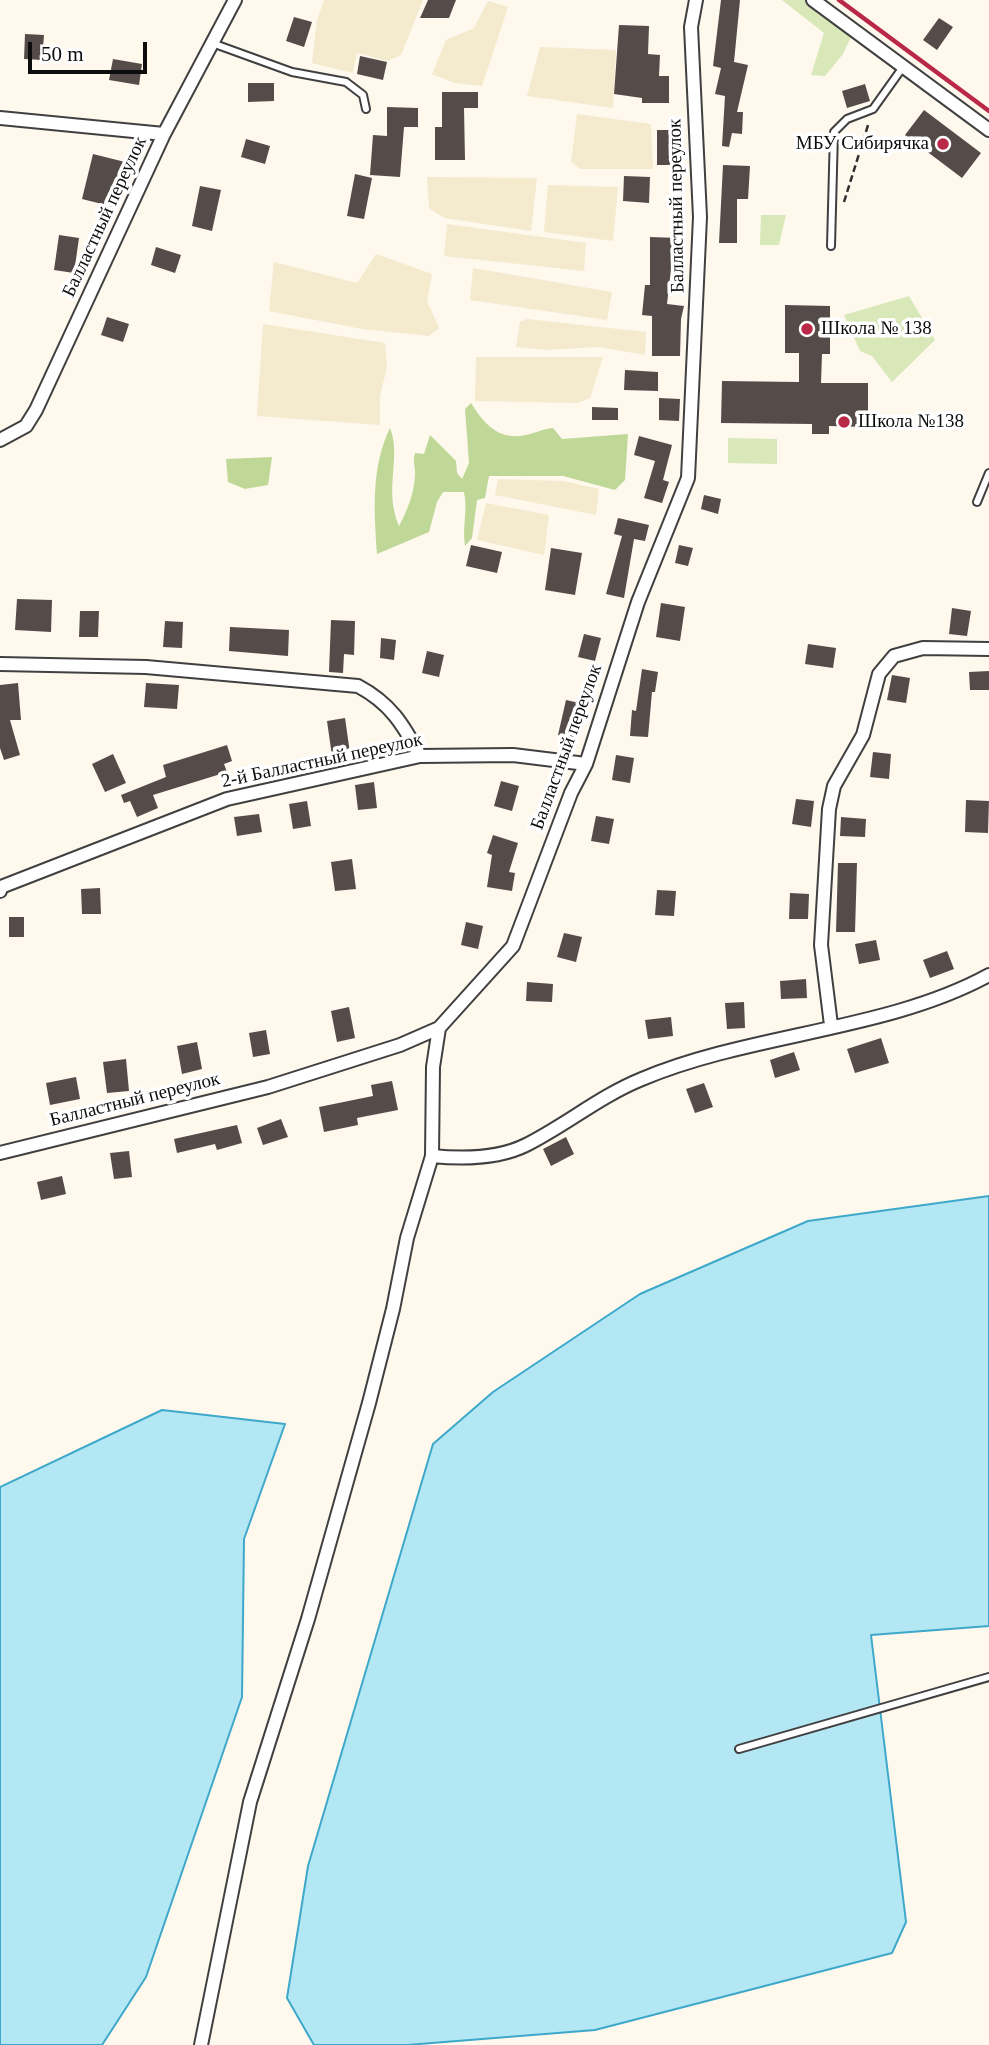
<!DOCTYPE html>
<meta charset="utf-8">
<style>
body{margin:0}
#map{position:relative;width:989px;height:2045px;overflow:hidden;background:#fef8ed;font-family:"Times New Roman",serif}
canvas{display:block}
.scale{position:absolute;left:28px;top:42px;width:119px;height:32px;box-sizing:border-box;border:4px solid #0d0d0d;border-top:0;padding-left:9px;font-size:21px;line-height:24px;white-space:nowrap;color:#0d0d0d;-webkit-text-stroke:5px #fff;paint-order:stroke}
</style>
<div id="map">
<canvas width="989" height="2045"></canvas>
<div class="scale">50 m</div>
</div>
<script>
const ctx = document.querySelector('canvas').getContext('2d');
ctx.lineJoin = 'round';
function paint(path, color) {
  ctx.fillStyle = color;
  ctx.fill(path, 'evenodd');
}
function stroke(path, color, width, dash) {
  ctx.strokeStyle = color;
  ctx.lineWidth = width;
  ctx.lineCap = dash ? 'butt' : 'round';
  ctx.setLineDash(dash || []);
  ctx.stroke(path);
}
function drawText(font, color, halo, rows, align = 'center') {
  ctx.font = font + ' "Times New Roman",serif';
  ctx.lineWidth = 7;
  ctx.setLineDash([]);
  ctx.textBaseline = 'middle';
  ctx.strokeStyle = halo;
  ctx.fillStyle = color;
  for (const [text, x, y, turn = 0] of rows) {
    ctx.save();
    ctx.translate(x, y);
    ctx.rotate((+turn || 0) * Math.PI / 180);
    ctx.textAlign = isNaN(turn) ? turn : align;
    if (halo) ctx.strokeText(text, 0, 0);
    ctx.fillText(text, 0, 0);
    ctx.restore();
  }
}
paint(new Path2D(`
 M324,0H423L401,55L388,61L357,53L353,73L312,63L317,20Z
 M488,1L508,7L482,86L455,83L432,74L446,40L474,28Z
 M540,47L616,50L613,108L527,96Z
 M577,114L651,124L653,169H581L571,162Z
 M427,177L537,178L531,231L444,218L429,208Z
 M548,185L618,187L613,241L544,232Z
 M447,224L586,243L584,271L444,256Z
 M376,254L432,274L427,301L439,328L429,336L362,329L269,311L274,262L357,283Z
 M473,268L612,292L607,320L470,300Z
 M527,319L646,332L645,355L599,347L546,350L516,347L520,322Z
 M263,324L385,343L387,367L380,396V425L257,416Z
 M476,357H603L590,398L577,403L475,401Z
 M498,479L563,481L599,489L596,515L495,495Z
 M486,503L549,515L544,555L477,540Z`), '#f4eace');
paint(new Path2D(`
 M782,0H805L853,33L843,54L825,76L811,75L824,33Z
 M761,215H786L779,245H760Z
 M909,296L935,340L892,382L872,356L860,351L844,315Z
 M728,438L777,439V464L728,463Z`), '#d9e8b8');
paint(new Path2D(`
 M471,403C484,424 499,441 526,435C535,433 542,429 553,428L562,439L628,434L625,480L615,490L563,476H489L485,498L477,500L472,538L465,546C462,527 468,510 464,492H443L437,502L429,532L377,554C374,511 371,467 390,428C402,457 383,489 399,526C407,511 414,494 415,476C416,467 412,462 415,453L424,454L430,435L456,461L457,473L462,479L469,463L465,409Z
 M272,457L268,485L245,489L228,482L226,459Z`), '#bfd898');
const water = new Path2D(`
 M989,1196V1626L871,1635L906,1922L892,1953L595,2030L407,2045H314L287,1998L308,1866L433,1444L493,1392L640,1294L808,1221Z
 M162,1410L285,1424L244,1539L242,1697L146,1977L102,2045H0V1487Z`);
paint(water, '#b4e7f4');
stroke(water, '#3da8c9', 2);
paint(new Path2D(`
 M428,0H456L449,18H420Z
 M721,0H740L734,62L748,65L737,112H743L742,134L732,133L729,147L722,146L725,96L715,94L721,68L713,66Z
 M294,17L312,22L304,47L286,41Z
 M939,18L953,27L937,50L923,40Z
 M619,25L649,26L648,54L660,55L659,76H669V103H642V98L614,94Z
 M25,34L44,35L42,60L24,59Z
 M360,56L387,62L383,80L357,74Z
 M113,59L142,64L139,85L109,80Z
 M248,83H274V101L248,102Z
 M865,84L870,101L847,108L842,91Z
 M442,92H478V108H464L465,160H435V127H442Z
 M387,107L418,108V127H404L400,177L370,175L373,135L387,136Z
 M924,110L981,153L962,178L905,135Z
 M657,130H672V146H681V165H657Z
 M246,139L270,146L265,164L241,157Z
 M93,154L125,162L114,207L82,199Z
 M723,165L750,166L748,199H737V243H719Z
 M355,174L372,178L364,219L347,216Z
 M624,176L650,177L649,203L623,201Z
 M200,186L221,190L212,231L192,226Z
 M59,235L79,238L74,273L54,270Z
 M650,237L679,238L678,269H671L667,304L684,306L681,319L680,356H652V316L642,315L645,285H650Z
 M156,247L181,255L175,273L151,265Z
 M785,305L830,306V354H822L821,383H868V427L829,426V434H812V424L721,423L722,381L799,382V353H785Z
 M107,317L129,324L123,342L101,335Z
 M625,370L658,372V391L624,390Z
 M659,398L680,399L679,421L659,420Z
 M592,407L618,408V420H592Z
 M639,436L672,445L663,480L669,482L662,503L644,498L655,461L634,455Z
 M704,495L721,499L718,514L701,509Z
 M618,518L649,525L645,541L634,539L624,598L606,594L622,536L614,534Z
 M471,545L502,552L497,573L466,566Z
 M679,545L693,548L688,566L675,563Z
 M551,548L582,553L575,595L545,590Z
 M17,599L52,600L51,632L15,630Z
 M661,603L685,607L680,641L656,637Z
 M952,608L971,611L967,636L949,634Z
 M80,611H99L98,637H79Z
 M331,620L355,621L354,655L344,654L343,673L329,672Z
 M165,621L183,622L182,648L163,647Z
 M230,627L289,630L288,656L229,651Z
 M584,634L601,638L595,661L578,657Z
 M381,638L396,640L394,660L380,658Z
 M808,644L836,648L833,668L805,664Z
 M427,651L444,655L439,677L422,673Z
 M642,669L658,672L655,692H652L648,737L630,736L632,710L636,711Z
 M989,671V690H970L969,672Z
 M892,675L910,678L906,703L887,700Z
 M18,683L21,720H10L20,755L4,760L0,748V685Z
 M146,683L179,685L177,709L144,707Z
 M566,700L584,704L576,739L558,735Z
 M345,718L350,753L332,756L327,721Z
 M227,745L232,761L224,764L227,772L153,795L158,808L137,817L130,801L124,803L121,795L166,777L163,765Z
 M873,752L891,754L889,779L870,777Z
 M113,754L126,783L105,792L92,764Z
 M616,755L634,758L630,783L612,780Z
 M501,781L519,786L512,811L494,806Z
 M374,782L377,808L358,810L355,785Z
 M796,799L814,801L811,827L792,824Z
 M966,800L989,801L988,833L965,832Z
 M307,801L311,826L293,829L289,804Z
 M259,814L262,832L237,836L234,817Z
 M596,816L614,819L609,844L591,841Z
 M841,817L866,819L865,837L840,836Z
 M493,835L518,843L509,872L515,873L512,891L487,887L492,855L487,853Z
 M352,859L356,889L335,891L331,862Z
 M838,863H857L855,932H836Z
 M100,888L101,914H82L81,889Z
 M657,890L676,891L674,916L655,915Z
 M790,893L809,894L808,919H789Z
 M9,917H24V937H9Z
 M466,922L483,926L478,949L461,945Z
 M564,933L582,937L576,962L557,957Z
 M876,940L880,960L859,964L855,944Z
 M947,951L954,969L930,978L923,960Z
 M806,979L807,998L781,999L780,981Z
 M527,982L553,984L552,1002L526,1001Z
 M744,1002L745,1028L727,1029L725,1003Z
 M349,1007L355,1038L337,1042L331,1011Z
 M671,1017L673,1036L648,1039L645,1020Z
 M266,1030L270,1054L253,1057L249,1033Z
 M881,1038L889,1063L855,1073L847,1049Z
 M197,1042L202,1069L182,1074L177,1046Z
 M794,1052L800,1070L775,1078L770,1060Z
 M126,1059L129,1091L107,1093L103,1062Z
 M76,1077L80,1099L50,1105L46,1083Z
 M392,1081L398,1110L357,1118L358,1125L324,1132L319,1107L373,1096L371,1085Z
 M704,1083L713,1107L695,1113L686,1089Z
 M281,1119L288,1137L263,1145L257,1128Z
 M237,1125L242,1143L217,1150L215,1144L177,1153L174,1139Z
 M566,1137L574,1154L551,1166L543,1149Z
 M129,1151L132,1177L114,1179L110,1153Z
 M62,1176L66,1194L41,1200L37,1182Z`), '#554c4a');
const service = new Path2D(`
 M212,43L292,72L346,82L363,95L366,109
 M831,246L834,132L847,119L873,109L903,67
 M977,502L989,473
 M739,1749L989,1677`);
const minor = new Path2D(`
 M813,0L989,130
 M0,118L164,134
 M0,440L26,426L36,410L164,134L235,0
 M0,664L146,667L358,686C390,703 403,724 420,756
 M0,891L1,887L227,799L420,756L513,755L586,764
 M831,1025L821,945L829,809L834,786L863,735L879,674L894,656L923,648L989,649
 M0,1153L268,1087L400,1045L439,1028L513,946L571,793L586,764L638,602L688,478L700,217L691,27L696,0
 M432,1156C462,1159 498,1159 526,1145C566,1125 600,1096 642,1079C751,1033 887,1031 989,975
 M201,2045L250,1802L308,1619L369,1403L393,1309L407,1238L432,1156L433,1067L439,1028`);
stroke(service, '#404040', 10);
stroke(minor, '#404040', 16);
stroke(new Path2D(`
 M844,202L869,122`), '#2f2f2f', 2.5, [7, 3.5]);
stroke(service, '#fff', 6);
stroke(minor, '#fff', 12);
stroke(new Path2D(`
 M839,0L989,111`), '#b92947', 4.5);
for (const [x, y, r, color] of [
 [943,144,7,"#b92947"],
 [807,329,7,"#b92947"],
 [844,422,7,"#b92947"]
]) {
  const dot = new Path2D();
  dot.arc(x, y, r, 0, 2 * Math.PI);
  ctx.fillStyle = color;
  ctx.fill(dot);
  stroke(dot, '#fff', 2.5);
}
drawText('19px', '#0d0d0d', '#fff', [
 ["МБУ Сибирячка",929,144,"right"],
 ["Школа № 138",821,329],
 ["Школа №138",858,422]
], 'left');
drawText('19px', '#0d0d0d', '#fff', [
 ["Балластный переулок",677,206,-91],
 ["Балластный переулок",105,217,-65],
 ["Балластный переулок",567,747,-70],
 ["2-й Балластный переулок",322,761,-12],
 ["Балластный переулок",135,1100,-14]
]);
</script>
